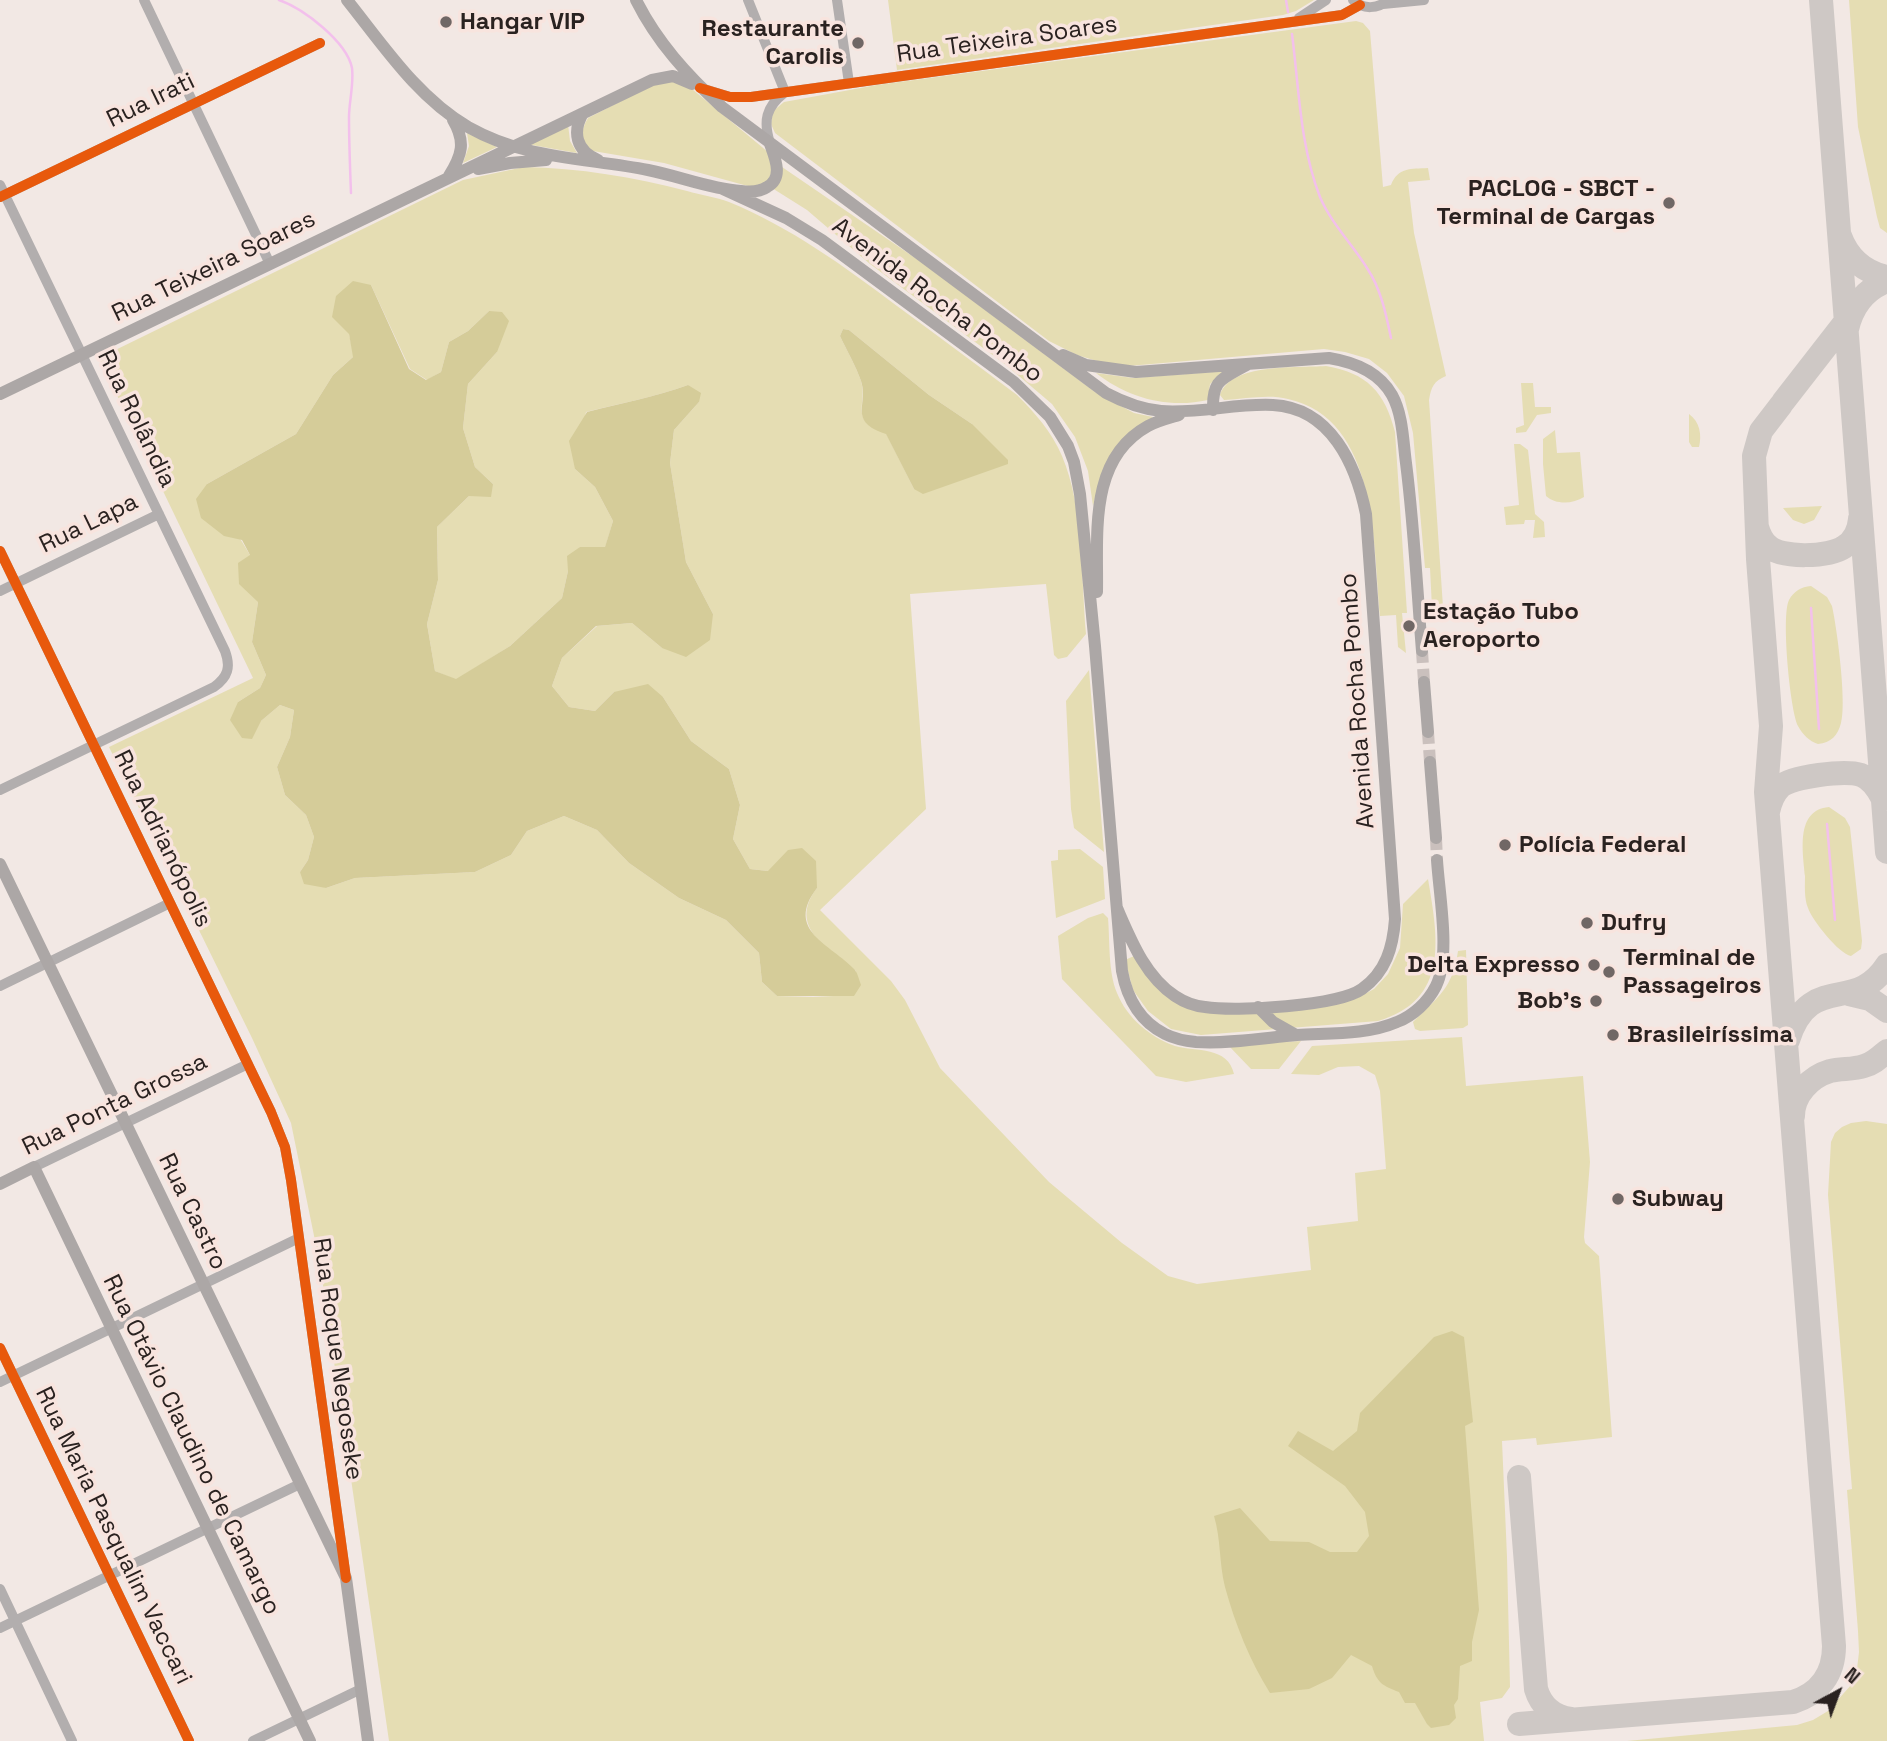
<!DOCTYPE html>
<meta charset="utf-8">
<style>
body{margin:0}
#map{position:relative;width:1887px;height:1741px;overflow:hidden;background:#f2e8e4;font-family:"Space Grotesk",sans-serif}
canvas{display:block}
.north{position:absolute;left:1803px;top:1657px;width:70px;height:70px;-webkit-text-stroke:5px #f8e4de;paint-order:stroke;rotate:41deg;font-size:19px;font-weight:700;line-height:28px;text-align:center;color:#2a2220}
.north::after{content:'';display:block;margin:auto;width:24px;height:32px;background:#2a2220;clip-path:polygon(50% 0,100% 100%,50% 72%,0 100%)}
</style>
<div id="map">
<canvas width="1887" height="1741"></canvas>
<div class="north">N</div>
</div>
<script>
const ctx = document.querySelector('canvas').getContext('2d');
ctx.lineJoin = 'round';
function paint(path, color) {
  ctx.fillStyle = color;
  ctx.fill(path, 'evenodd');
}
function stroke(path, color, width, dash) {
  ctx.strokeStyle = color;
  ctx.lineWidth = width;
  ctx.lineCap = dash ? 'butt' : 'round';
  ctx.setLineDash(dash || []);
  ctx.stroke(path);
}
function drawText(font, color, halo, rows, align = 'center') {
  ctx.font = font + ' "Space Grotesk",sans-serif';
  ctx.lineWidth = 7;
  ctx.setLineDash([]);
  ctx.textBaseline = 'middle';
  ctx.strokeStyle = halo;
  ctx.fillStyle = color;
  for (const [text, x, y, turn = 0] of rows) {
    ctx.save();
    ctx.translate(x, y);
    ctx.rotate((+turn || 0) * Math.PI / 180);
    ctx.textAlign = isNaN(turn) ? turn : align;
    if (halo) ctx.strokeText(text, 0, 0);
    ctx.fillText(text, 0, 0);
    ctx.restore();
  }
}
paint(new Path2D(`
 M888,0H1314L1296,11L1283,15L897,70Z
 M1849,0H1887V233L1880,228L1877,217L1858,127Z
 M1356,21L1363,23L1370,31L1383,187L1391,185C1398,167 1411,169 1428,168L1430,180L1408,182L1414,233L1446,376C1434,381 1431,387 1429,400L1443,607L1432,608L1430,568H1425L1413,433L1404,396L1387,373L1369,359L1345,352L1324,349L1117,367L1077,355L1049,341L775,133L771,124L772,112L784,102L877,85Z
 M666,78L692,89L768,152L773,170L767,182L753,187L744,185L664,163L593,151C580,143 580,131 588,118Z
 M568,124L570,141L577,153L532,145L530,142Z
 M467,133L497,147L463,163L469,146Z
 M524,167C579,168 634,177 687,191C701,195 716,197 729,202C790,227 844,266 897,306C937,335 977,365 1017,395C1035,413 1052,432 1062,456C1084,508 1081,577 1086,634L1067,657L1058,659L1054,655L1046,584L910,594L926,809L820,910L891,981L905,1000L940,1068L1049,1182L1122,1243L1168,1276L1197,1284L1311,1270L1307,1227L1358,1221L1355,1173L1386,1169L1380,1091L1375,1075L1359,1066L1338,1067L1319,1075L1291,1074L1312,1046L1462,1037L1466,1086L1583,1076L1590,1162L1584,1237L1585,1243L1599,1256L1612,1437L1537,1445L1536,1438L1502,1441L1507,1557L1510,1687L1502,1698L1480,1702L1484,1741H389L320,1265L291,1123L252,1038L109,747L253,678L99,358L463,180ZM371,285L410,369L427,380L441,372L449,342L468,331L489,311L497,352L468,384L463,428L475,467L493,484L469,496L437,527L438,580L427,624L435,671L456,680L510,646L562,598L568,571L580,547L605,548L613,521L595,487L575,469L586,412C621,403 655,397 688,385L699,402L674,430L670,463L686,562L713,614L662,648L632,623L597,626L562,658L552,686L569,707L595,711L614,692L663,697L691,741L729,769L740,805L733,839L750,869L768,871L817,888C787,927 828,949 856,971L854,995L813,997L777,996L762,982L759,953L726,920L679,898L629,863L597,830L564,816L527,831L511,855L475,872L355,878L326,888L300,872L308,860L314,837L306,815L285,795L277,767L290,737L294,710L280,705L261,721L238,702L260,688L266,675L252,642L258,602L250,555L207,484L296,434L333,375L354,356L349,334ZM843,329L849,330L929,395L972,424L914,489L886,433C848,421 868,404 861,381C856,366 847,351 840,336Z
 M782,167L921,262L1095,392L1134,413L1153,417C1119,443 1105,465 1093,506L1088,471L1075,437L1052,404L1006,365L870,264L807,210L772,188Z
 M1326,366C1367,373 1385,392 1395,432L1407,613H1402L1406,653L1398,647L1396,615L1380,616C1373,544 1378,419 1288,399C1268,394 1245,399 1224,400L1220,395C1230,363 1297,368 1326,366Z
 M1226,371L1210,384L1208,400C1168,409 1128,398 1096,373L1133,378Z
 M1521,383H1533L1535,407H1551V413L1537,415L1526,432L1516,433V428L1524,425Z
 M1689,414C1700,422 1702,435 1699,447H1692L1689,442Z
 M1555,430L1557,453L1580,452L1584,497C1573,504 1556,505 1546,496L1543,464V439Z
 M1514,444H1520L1528,450L1535,514L1544,522L1545,537L1533,538L1535,520H1525L1524,524L1506,525L1504,507L1519,505Z
 M1822,506L1814,520L1804,524L1793,520L1783,508Z
 M1811,586L1827,597L1832,606C1837,628 1847,703 1841,723C1838,735 1831,743 1818,744C1809,741 1803,735 1798,726C1790,710 1781,615 1789,600C1794,591 1801,587 1811,586Z
 M1089,670L1104,852L1074,828L1071,809L1066,701Z
 M1829,807L1845,818L1850,827L1862,941L1861,949L1851,956C1839,954 1812,920 1808,908C1804,898 1805,886 1805,876C1803,852 1795,810 1829,807Z
 M1080,849L1103,867L1105,899L1056,918L1051,861L1058,860V850Z
 M1428,879C1438,938 1450,1000 1378,1021L1201,1035L1171,1029L1148,1011L1133,990L1125,960L1134,956L1193,1010L1331,1004L1357,998L1374,989L1388,974L1400,948L1403,904Z
 M1103,913L1108,918C1110,942 1108,971 1117,993C1127,1018 1150,1037 1175,1046C1196,1052 1228,1046 1234,1074L1186,1082L1156,1076L1062,979L1058,936L1088,918Z
 M1466,950L1468,1025L1463,1028L1420,1031L1415,1029L1413,1022C1438,997 1453,988 1458,951Z
 M1301,1041L1279,1069H1251L1228,1045Z
 M1866,1121L1887,1124V1741H1627L1797,1725L1813,1720L1828,1711L1851,1685L1857,1669L1859,1652L1858,1631L1847,1490L1852,1489L1828,1195L1831,1142L1835,1133L1842,1127L1851,1123Z`), '#e5ddb3');
paint(new Path2D(`
 M353,281L371,285L409,369L426,380L441,372L449,342L468,331L489,311L502,312L509,321L497,352L468,384L463,428L475,467L493,484L491,497L469,496L437,527L438,580L427,624L435,671L456,679L510,646L562,598L568,571L567,556L580,547H605L613,521L595,487L575,469L569,441L587,412C621,403 655,397 688,385L701,393L699,402L674,430L670,463L686,562L713,614L710,640L686,657L662,648L632,623L596,626L562,658L552,686L569,707L595,711L614,692L648,684L663,697L691,741L729,769L740,805L733,839L750,869L768,871L788,850L802,848L816,861L817,888C784,931 831,944 855,970C858,974 859,980 861,985L854,996H777L762,982L759,953L726,920L679,898L629,863L597,830L564,816L527,831L511,855L475,872L355,878L326,888L304,884L300,872L308,860L314,837L306,815L285,795L277,767L290,737L294,710L280,705L261,721L252,739L242,738L230,720L238,702L260,688L266,675L252,642L258,602L239,584L238,563L250,555L242,540L224,536L201,518L196,499L207,484L296,434L333,375L353,357L349,334L332,317L336,296Z
 M843,329L849,330L929,395L972,424L1008,460V464L923,494L914,489L886,434C847,421 869,405 861,381C856,366 847,351 840,336Z
 M1452,1331L1464,1337L1473,1422L1465,1426L1479,1610L1472,1642V1661L1460,1666L1458,1699L1454,1705L1456,1718L1449,1725L1431,1728L1427,1724L1415,1703H1405L1399,1692C1383,1686 1377,1683 1372,1666L1351,1655L1332,1678L1309,1689L1270,1693C1250,1661 1235,1624 1225,1587C1219,1563 1221,1539 1214,1516L1240,1508L1270,1541L1309,1542L1330,1552H1357L1369,1536L1365,1512L1345,1486L1288,1446L1298,1431L1333,1451L1357,1431L1360,1413L1434,1337Z`), '#d5cc99');
stroke(new Path2D(`
 M279,0C303,8 347,42 352,68C354,84 349,102 349,117C349,142 350,168 351,193
 M1286,0L1288,12
 M1292,34C1299,88 1300,146 1320,197C1331,223 1352,244 1367,268C1381,289 1386,314 1391,338
 M1811,608L1819,729
 M1827,824L1835,920`), '#f3c0ec', 2.5);
stroke(new Path2D(`
 M1821,0L1887,852
 M1840,236C1848,258 1864,272 1887,277
 M1847,329C1852,307 1865,289 1887,281
 M1783,402L1846,321
 M1757,527C1759,534 1762,541 1768,546C1781,559 1829,557 1844,547C1854,541 1859,530 1860,519
 M1768,812C1770,802 1773,794 1780,787C1792,776 1845,770 1861,775C1872,779 1878,789 1883,799
 M1849,994L1870,999L1887,1011
 M1788,1040C1810,971 1855,1015 1887,965
 M1793,1116C1793,1095 1810,1077 1830,1071C1841,1068 1853,1070 1864,1066C1873,1064 1880,1057 1887,1051
 M1519,1477L1536,1689C1541,1706 1554,1717 1571,1719
 M1519,1724L1793,1702C1819,1694 1834,1674 1834,1646L1766,792L1771,726L1758,559L1754,456L1761,431L1781,405`), '#cec8c5', 24);
stroke(new Path2D(`
 M1422,651L1424,682
 M1428,732L1430,762
 M1436,838L1437,860`), '#cac0bd', 12, [12, 6]);
stroke(new Path2D(`
 M144,0L270,264
 M748,0L785,92
 M837,0L849,83
 M1353,0C1363,10 1378,9 1388,0
 M1383,4L1424,0
 M1299,18L1326,0
 M704,89L730,97H751L1342,15L1360,5
 M770,143C763,121 766,107 784,93
 M0,185L225,651C231,667 228,677 214,687L0,790
 M0,197L320,43
 M0,551L271,1112L285,1147L291,1180L345,1571
 M0,591L159,514
 M0,986L170,903
 M34,1167L248,1064
 M0,1348L189,1741
 M0,1382L299,1238
 M0,1589L72,1741
 M0,1628L300,1484
 M253,1741L361,1689`), '#b2aeae', 10);
stroke(new Path2D(`
 M347,0C383,45 417,97 468,127C486,137 506,145 527,150C567,160 608,162 648,170C679,176 710,189 741,191C749,192 760,192 767,187C784,178 775,158 770,144
 M636,0C657,42 687,75 722,107L1106,393C1123,402 1141,409 1161,411C1199,414 1236,403 1273,405C1331,408 1356,465 1366,514L1395,919C1393,947 1386,972 1362,989C1338,1006 1236,1012 1205,1007C1194,1006 1184,1002 1175,996C1145,976 1131,940 1117,908
 M583,113C572,132 576,151 598,160
 M478,169L510,163L546,160
 M449,176C462,155 466,142 453,120
 M723,189L786,218L822,240L1014,382L1050,417L1068,446L1074,462L1080,494L1095,646L1122,971C1127,998 1139,1021 1165,1034C1175,1039 1185,1041 1196,1042C1229,1044 1264,1038 1297,1035C1330,1033 1367,1035 1397,1022C1413,1016 1428,1002 1436,986C1451,956 1439,894 1437,860
 M1063,355L1086,365L1136,372L1329,358C1354,362 1379,372 1392,395C1403,415 1403,441 1406,463C1414,526 1417,589 1422,651
 M0,394L652,80L673,76L692,84
 M1213,410C1212,378 1223,379 1248,364
 M1097,592C1098,534 1088,459 1148,426C1157,421 1169,418 1179,415
 M1424,682L1428,732
 M1430,762L1436,838
 M0,864L346,1578L368,1741
 M1258,1007L1273,1022L1296,1035
 M0,1184L34,1167L310,1741`), '#aca7a6', 12);
stroke(new Path2D(`
 M700,88L730,97H751L1342,15L1360,5
 M0,197L320,43
 M0,551L271,1112L285,1147L291,1180L346,1578
 M0,1348L189,1741`), '#e8590c', 10);
for (const [x, y, r, color] of [
 [446,22,7,"#706765"],
 [858,43,7,"#706765"],
 [1669,203,7,"#706765"],
 [1409,626,7,"#706765"],
 [1505,845,7,"#706765"],
 [1587,923,7,"#706765"],
 [1594,965,7,"#706765"],
 [1609,972,7,"#706765"],
 [1596,1001,7,"#706765"],
 [1613,1035,7,"#706765"],
 [1618,1199,7,"#706765"]
]) {
  const dot = new Path2D();
  dot.arc(x, y, r, 0, 2 * Math.PI);
  ctx.fillStyle = color;
  ctx.fill(dot);
  stroke(dot, '#f8e4de', 2.5);
}
drawText('bold 24px', '#2a2220', '#f8e4de', [
 ["Hangar VIP",460,22],
 ["Restaurante",844,29,"right"],
 ["Carolis",844,57,"right"],
 ["PACLOG - SBCT -",1655,189,"right"],
 ["Terminal de Cargas",1655,217,"right"],
 ["Estação Tubo",1423,612],
 ["Aeroporto",1423,640],
 ["Polícia Federal",1519,845],
 ["Dufry",1601,923],
 ["Terminal de",1623,958],
 ["Passageiros",1623,986],
 ["Delta Expresso",1580,965,"right"],
 ["Bob's",1582,1001,"right"],
 ["Brasileiríssima",1627,1035],
 ["Subway",1632,1199]
], 'left');
drawText('24px', '#2a2220', '#f8e4de', [
 ["Rua Teixeira Soares",1007,40,-8],
 ["Rua Irati",151,101,-26],
 ["Rua Teixeira Soares",214,267,-26],
 ["Avenida Rocha Pombo",937,301,37],
 ["Rua Rolândia",136,419,64],
 ["Rua Lapa",89,524,-26],
 ["Avenida Rocha Pombo",1358,701,-94],
 ["Rua Adrianópolis",162,839,64],
 ["Rua Ponta Grossa",115,1105,-26],
 ["Rua Castro",192,1212,64],
 ["Rua Roque Negoseke",337,1359,82],
 ["Rua Otávio Claudino de Camargo",191,1445,64],
 ["Rua Maria Pasqualim Vaccari",113,1536,64]
]);
</script>
